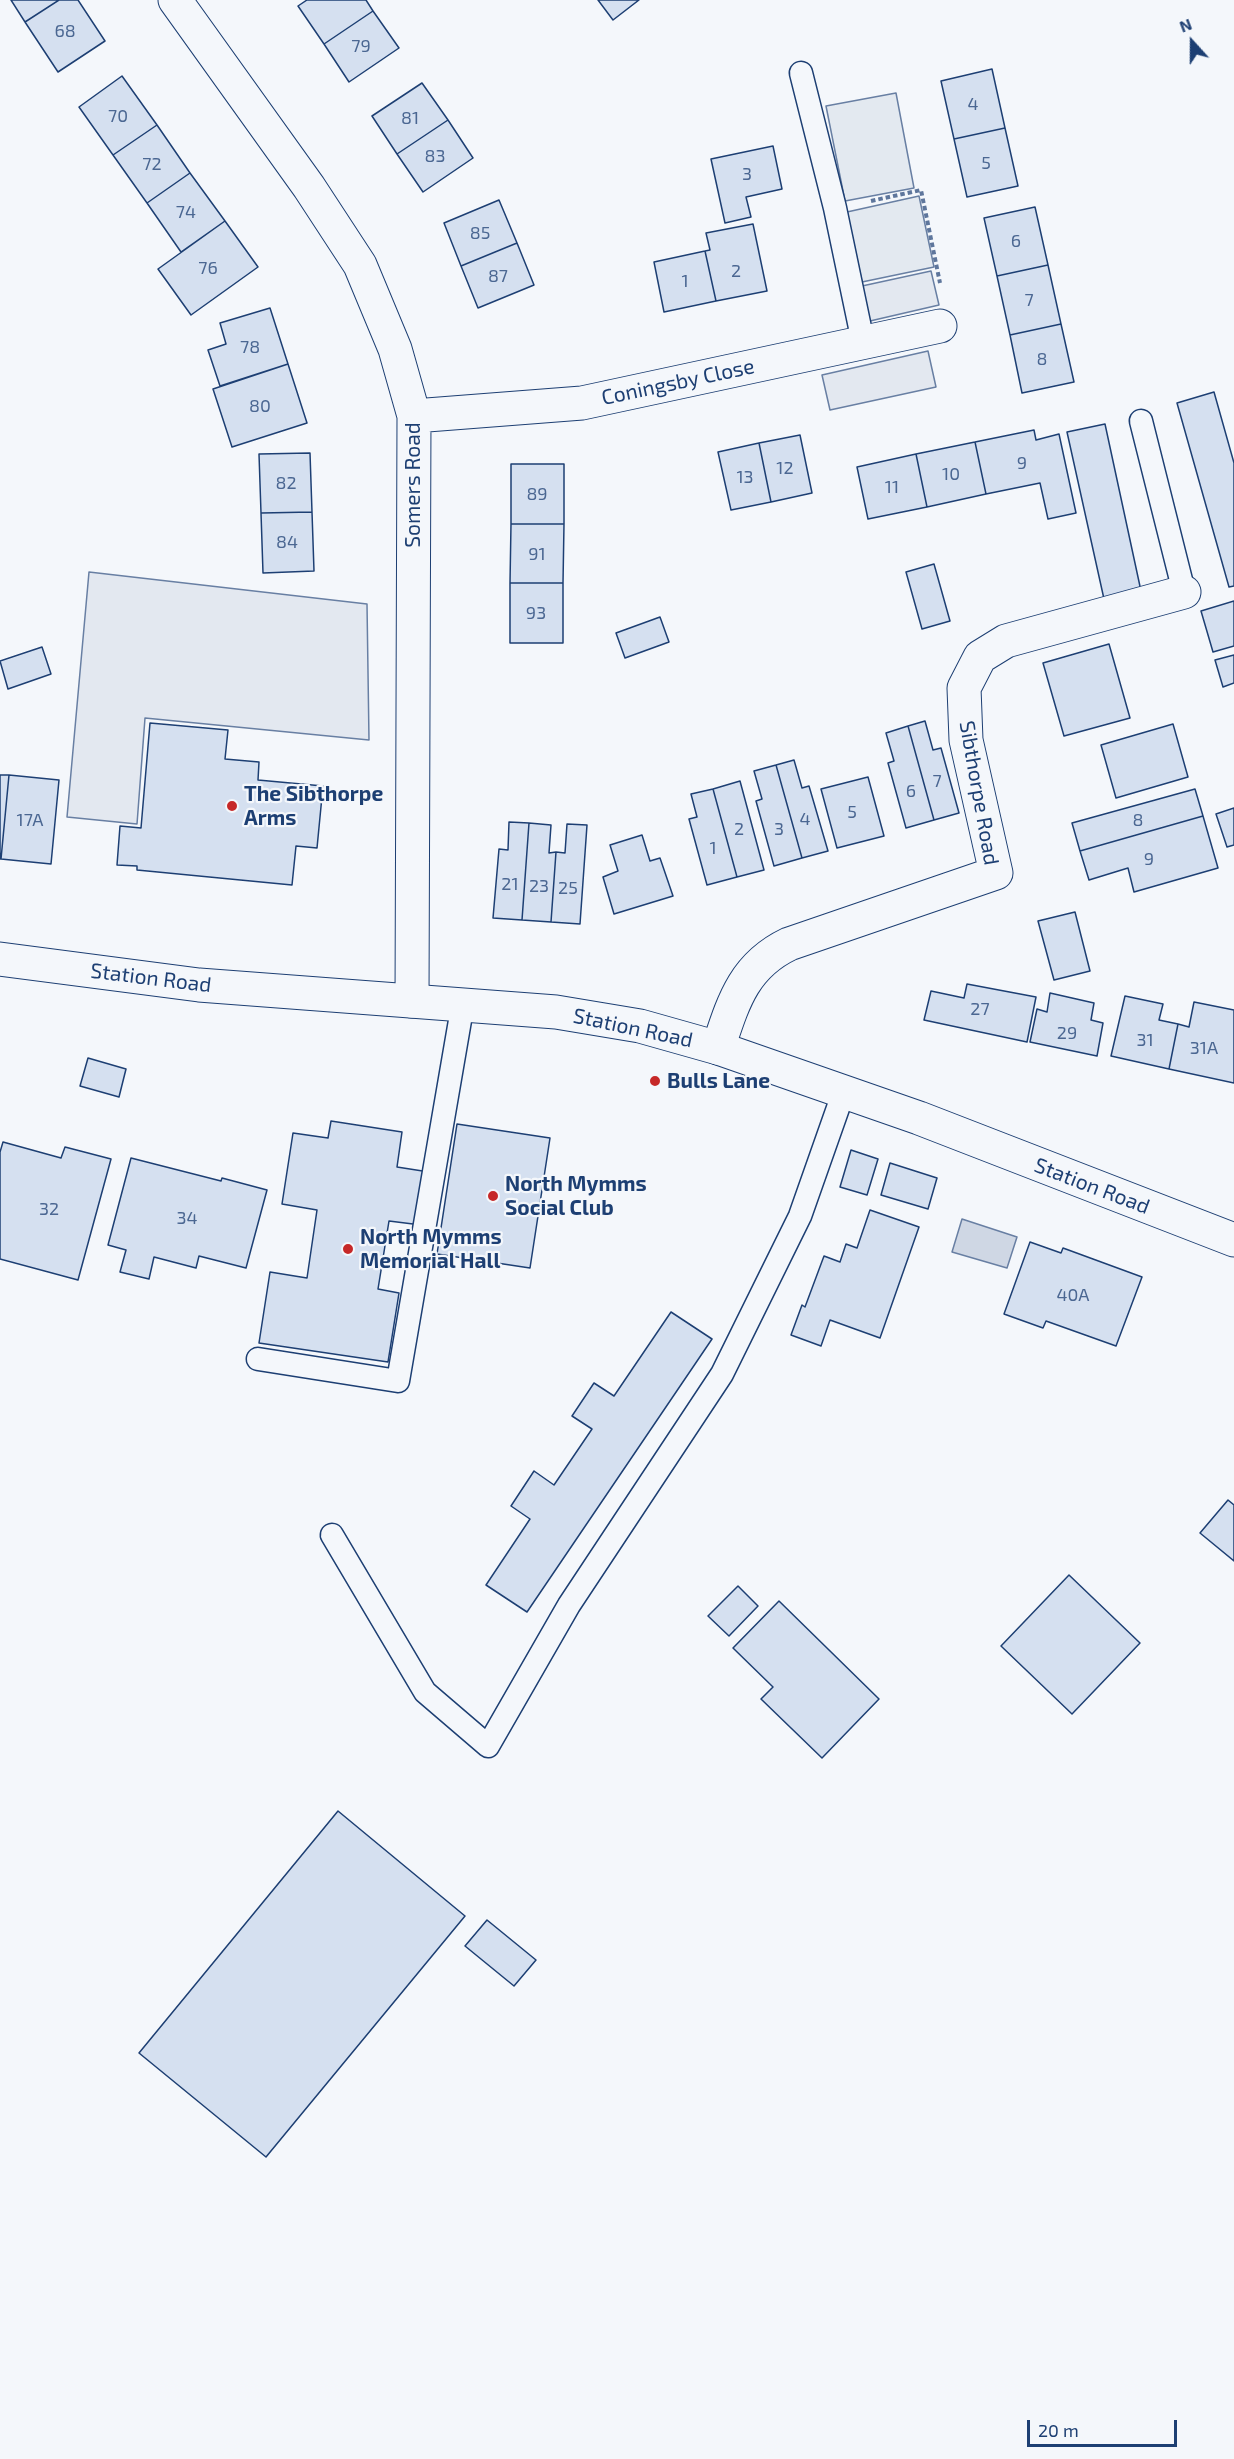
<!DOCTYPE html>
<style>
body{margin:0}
#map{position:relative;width:1234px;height:2459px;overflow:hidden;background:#f4f7fb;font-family:"Exo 2",sans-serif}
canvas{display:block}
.north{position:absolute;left:1162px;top:12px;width:60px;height:60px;-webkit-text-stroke:4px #f4f7fb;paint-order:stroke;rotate:339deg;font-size:16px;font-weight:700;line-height:24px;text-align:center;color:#1d3f73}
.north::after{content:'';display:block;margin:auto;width:21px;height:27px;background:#1d3f73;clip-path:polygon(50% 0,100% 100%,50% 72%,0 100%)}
.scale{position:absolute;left:1027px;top:2420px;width:150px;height:27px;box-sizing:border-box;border:3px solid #1d3f73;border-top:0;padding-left:8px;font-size:18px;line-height:21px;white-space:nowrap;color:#1d3f73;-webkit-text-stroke:4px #f4f7fb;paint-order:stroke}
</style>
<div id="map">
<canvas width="1234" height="2459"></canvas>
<div class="north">N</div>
<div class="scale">20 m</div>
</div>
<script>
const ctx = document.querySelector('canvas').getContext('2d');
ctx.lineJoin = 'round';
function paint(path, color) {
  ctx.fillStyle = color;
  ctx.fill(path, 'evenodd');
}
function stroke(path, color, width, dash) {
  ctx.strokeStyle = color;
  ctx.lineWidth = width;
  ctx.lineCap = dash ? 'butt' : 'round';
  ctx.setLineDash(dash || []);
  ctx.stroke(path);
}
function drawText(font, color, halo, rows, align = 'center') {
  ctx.font = font + ' "Exo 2",sans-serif';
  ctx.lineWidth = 4.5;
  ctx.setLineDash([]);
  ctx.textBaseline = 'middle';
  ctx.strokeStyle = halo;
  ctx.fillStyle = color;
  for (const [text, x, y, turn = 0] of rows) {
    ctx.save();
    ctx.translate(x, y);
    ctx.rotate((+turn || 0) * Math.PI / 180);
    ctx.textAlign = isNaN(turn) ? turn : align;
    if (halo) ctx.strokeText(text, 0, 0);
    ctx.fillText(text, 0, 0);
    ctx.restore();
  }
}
const green = new Path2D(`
 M896,93L914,188L845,201L826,106Z
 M919,196L934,267L862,282L847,212Z`);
paint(green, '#e3e9f0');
stroke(green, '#687fa3', 1.5);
const parking = new Path2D(`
 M931,271L939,305L870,321L862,286Z
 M928,351L936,387L830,410L822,375Z
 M89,572L367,604L369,740L145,718L137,824L67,817Z`);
paint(parking, '#e3e8f0');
stroke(parking, '#687fa3', 1.5);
const water = new Path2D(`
 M962,1219L1017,1237L1007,1268L952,1252Z`);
paint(water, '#cfd7e4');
stroke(water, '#687fa3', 1.5);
const building = new Path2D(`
 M11,0H59L25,22Z
 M59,0H78L105,41L58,72L25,22Z
 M307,0H366L373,11L324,44L298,6Z
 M598,0H639L613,20Z
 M373,11L399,48L349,82L324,44Z
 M992,69L1005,128L954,139L941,81Z
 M122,76L157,125L113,155L79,107Z
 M422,83L448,120L397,154L372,116Z
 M448,120L473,158L423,192L397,154Z
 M157,125L190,173L147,203L113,155Z
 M1005,128L1018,186L967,197L954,139Z
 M773,146L782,189L746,197L751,217L725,223L711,159Z
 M190,173L225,221L181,252L147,203Z
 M499,200L517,243L461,266L444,223Z
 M1035,207L1048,265L997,276L984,218Z
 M225,221L258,267L191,315L158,269Z
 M753,224L767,291L716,301L705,251L710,250L706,233Z
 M517,243L534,285L478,308L461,266Z
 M705,251L716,301L664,312L654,262Z
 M1048,265L1061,324L1010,335L997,276Z
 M270,308L288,364L220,386L208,350L226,344L220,323Z
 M1061,324L1074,382L1022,393L1010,335Z
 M288,364L307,423L232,447L213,389Z
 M1214,392L1234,463V586L1229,587L1177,403Z
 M1105,424L1141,591L1104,599L1067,432Z
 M1034,430L1036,440L1059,434L1076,513L1048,519L1040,483L986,494L975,442Z
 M800,435L812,493L771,502L759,443Z
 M975,442L986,494L927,507L916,454Z
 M759,443L771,502L731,510L718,452Z
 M310,453L312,512L261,513L259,454Z
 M916,454L927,507L868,519L857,467Z
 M511,464H564V524H511Z
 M312,512L314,571L263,573L261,513Z
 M511,524H564L563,583H510Z
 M934,564L950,621L922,629L906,572Z
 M510,583H563V643H510Z
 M1234,601V646L1213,652L1201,611Z
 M660,617L669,642L625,658L616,633Z
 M1109,644L1130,718L1064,736L1043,663Z
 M42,647L51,674L8,689L0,661Z
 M1234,655V683L1223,687L1215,660Z
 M925,721L933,750L941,748L959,813L934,820L908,726Z
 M150,723L228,730L225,759L259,762L258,780L323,786L317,848L296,846L292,885L137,870V866L117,865L120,826L141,828Z
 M1173,724L1188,777L1116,798L1101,745Z
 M908,726L934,820L906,828L888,763L894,761L886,733Z
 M794,760L802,788L809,786L828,851L802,858L776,765Z
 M776,765L802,858L774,866L756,801L762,799L754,771Z
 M0,775H9L1,859H0Z
 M9,775L59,780L51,864L1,859Z
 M868,777L884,836L837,848L821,789Z
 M740,781L764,870L737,877L713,789Z
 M713,789L737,877L707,885L689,819L697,817L691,794Z
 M1195,789L1203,816L1080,851L1072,823Z
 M1234,808V845L1227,847L1216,814Z
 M1203,816L1218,868L1134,892L1128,868L1089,880L1080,851Z
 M509,822L529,823L522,920L493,918L499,849L508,850Z
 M529,823L551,825L549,853L556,852L551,922L522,920Z
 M567,824L587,825L580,924L551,922L556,852L565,853Z
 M642,835L650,861L660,858L673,896L614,914L603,877L618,871L610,845Z
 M1075,912L1090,971L1054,980L1038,921Z
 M967,984L1036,997L1027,1042L924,1020L931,991L964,998Z
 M1050,993L1094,1003L1091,1020L1103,1023L1097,1056L1030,1042L1037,1009L1047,1012Z
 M1125,996L1163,1004L1159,1020L1178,1024L1169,1069L1111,1056Z
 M1194,1002L1234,1010V1083L1169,1069L1178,1024L1189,1027Z
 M88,1058L126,1069L119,1097L80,1086Z
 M331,1121L402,1132L397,1167L429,1172L421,1225L389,1221L378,1289L399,1293L388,1362L259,1343L270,1272L307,1278L317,1210L282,1204L293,1133L328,1138Z
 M457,1124L550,1138L530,1268L437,1254Z
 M3,1142L61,1158L65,1147L111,1159L78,1280L0,1259V1152Z
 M851,1150L878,1159L867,1195L840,1187Z
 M131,1158L221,1181L222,1178L267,1190L246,1268L199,1256L196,1268L154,1257L149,1279L120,1272L126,1250L108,1245Z
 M890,1163L937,1178L928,1209L881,1195Z
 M870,1210L919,1227L880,1338L830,1320L821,1346L791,1335L802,1305L805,1307L824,1256L840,1262L846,1244L857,1248Z
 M1030,1242L1061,1253L1063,1248L1142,1277L1116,1346L1046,1321L1043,1328L1004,1314Z
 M671,1312L712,1339L527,1612L486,1585L530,1519L511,1506L534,1471L554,1485L592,1429L572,1416L594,1383L614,1396Z
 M1228,1500L1234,1505V1561L1200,1533Z
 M1069,1575L1140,1643L1072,1714L1001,1646Z
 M738,1586L758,1606L729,1636L708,1616Z
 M779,1601L879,1699L822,1758L761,1699L773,1687L733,1648Z
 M338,1811L465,1916L266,2157L139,2053Z
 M487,1920L536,1960L514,1986L465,1946Z`);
paint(building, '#d5e0f0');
stroke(building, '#1d3f73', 1.5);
const service = new Path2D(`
 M801,73L835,208L863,342
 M1141,421L1184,592
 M258,1359L398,1381L463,1003
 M332,1535L425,1692L488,1746L569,1605L722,1374L800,1216L844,1091`);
const minor = new Path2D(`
 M175,0L309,187L360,265L395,349L414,416L412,1001
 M414,416L582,403L940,326
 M718,1048C733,1003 743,966 789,944L996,873L966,740L964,688L980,657L1006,641L1184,592`);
const tertiary = new Path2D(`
 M0,959L199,985L556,1012L640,1026L718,1048L919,1118L1234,1240`);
stroke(service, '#1d3f73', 25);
stroke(minor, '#1d3f73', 35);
stroke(tertiary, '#1d3f73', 35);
stroke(new Path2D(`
 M871,201L921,190L940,283`), '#5e769c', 4, [4.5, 3]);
stroke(service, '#f4f7fb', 22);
stroke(minor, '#f4f7fb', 33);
stroke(tertiary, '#f4f7fb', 33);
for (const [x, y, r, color] of [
 [232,806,6,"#c62828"],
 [655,1081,6,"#c62828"],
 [493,1196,6,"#c62828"],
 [348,1249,6,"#c62828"]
]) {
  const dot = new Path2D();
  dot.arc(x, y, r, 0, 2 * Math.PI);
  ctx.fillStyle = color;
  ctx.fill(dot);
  stroke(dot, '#f4f7fb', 2);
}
drawText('18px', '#4b6792', null, [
 ["68",65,31],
 ["79",361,46],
 ["4",973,104],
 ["70",118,116],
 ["81",410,118],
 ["83",435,156],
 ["5",986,163],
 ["72",152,164],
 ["3",747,174],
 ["74",186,212],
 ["85",480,233],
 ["6",1016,241],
 ["76",208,268],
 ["2",736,271],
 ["87",498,276],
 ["1",685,281],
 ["7",1029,300],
 ["78",250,347],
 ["8",1042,359],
 ["80",260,406],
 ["9",1022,463],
 ["12",785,468],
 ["10",951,474],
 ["13",745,477],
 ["82",286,483],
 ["11",892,487],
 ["89",537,494],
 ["84",287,542],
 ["91",537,554],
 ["93",536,613],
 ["7",937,781],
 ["6",911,791],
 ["5",852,812],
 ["4",805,819],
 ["17A",30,820],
 ["8",1138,820],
 ["2",739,829],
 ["3",779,829],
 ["1",713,848],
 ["9",1149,859],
 ["21",510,884],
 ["23",539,886],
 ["25",568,888],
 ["27",980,1009],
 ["29",1067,1033],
 ["31",1145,1040],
 ["31A",1204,1048],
 ["32",49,1209],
 ["34",187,1218],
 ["40A",1073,1295]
]);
drawText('21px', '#1d3f73', '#f4f7fb', [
 ["Coningsby Close",678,382,-12],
 ["Somers Road",413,485,-90],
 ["Sibthorpe Road",979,793,80],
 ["Station Road",151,978,7],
 ["Station Road",633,1028,12],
 ["Station Road",1092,1186,21]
]);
drawText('bold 21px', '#1d3f73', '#f4f7fb', [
 ["The Sibthorpe",244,794],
 ["Arms",244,818],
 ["Bulls Lane",667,1081],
 ["North Mymms",505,1184],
 ["Social Club",505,1208],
 ["North Mymms",360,1237],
 ["Memorial Hall",360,1261]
], 'left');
</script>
